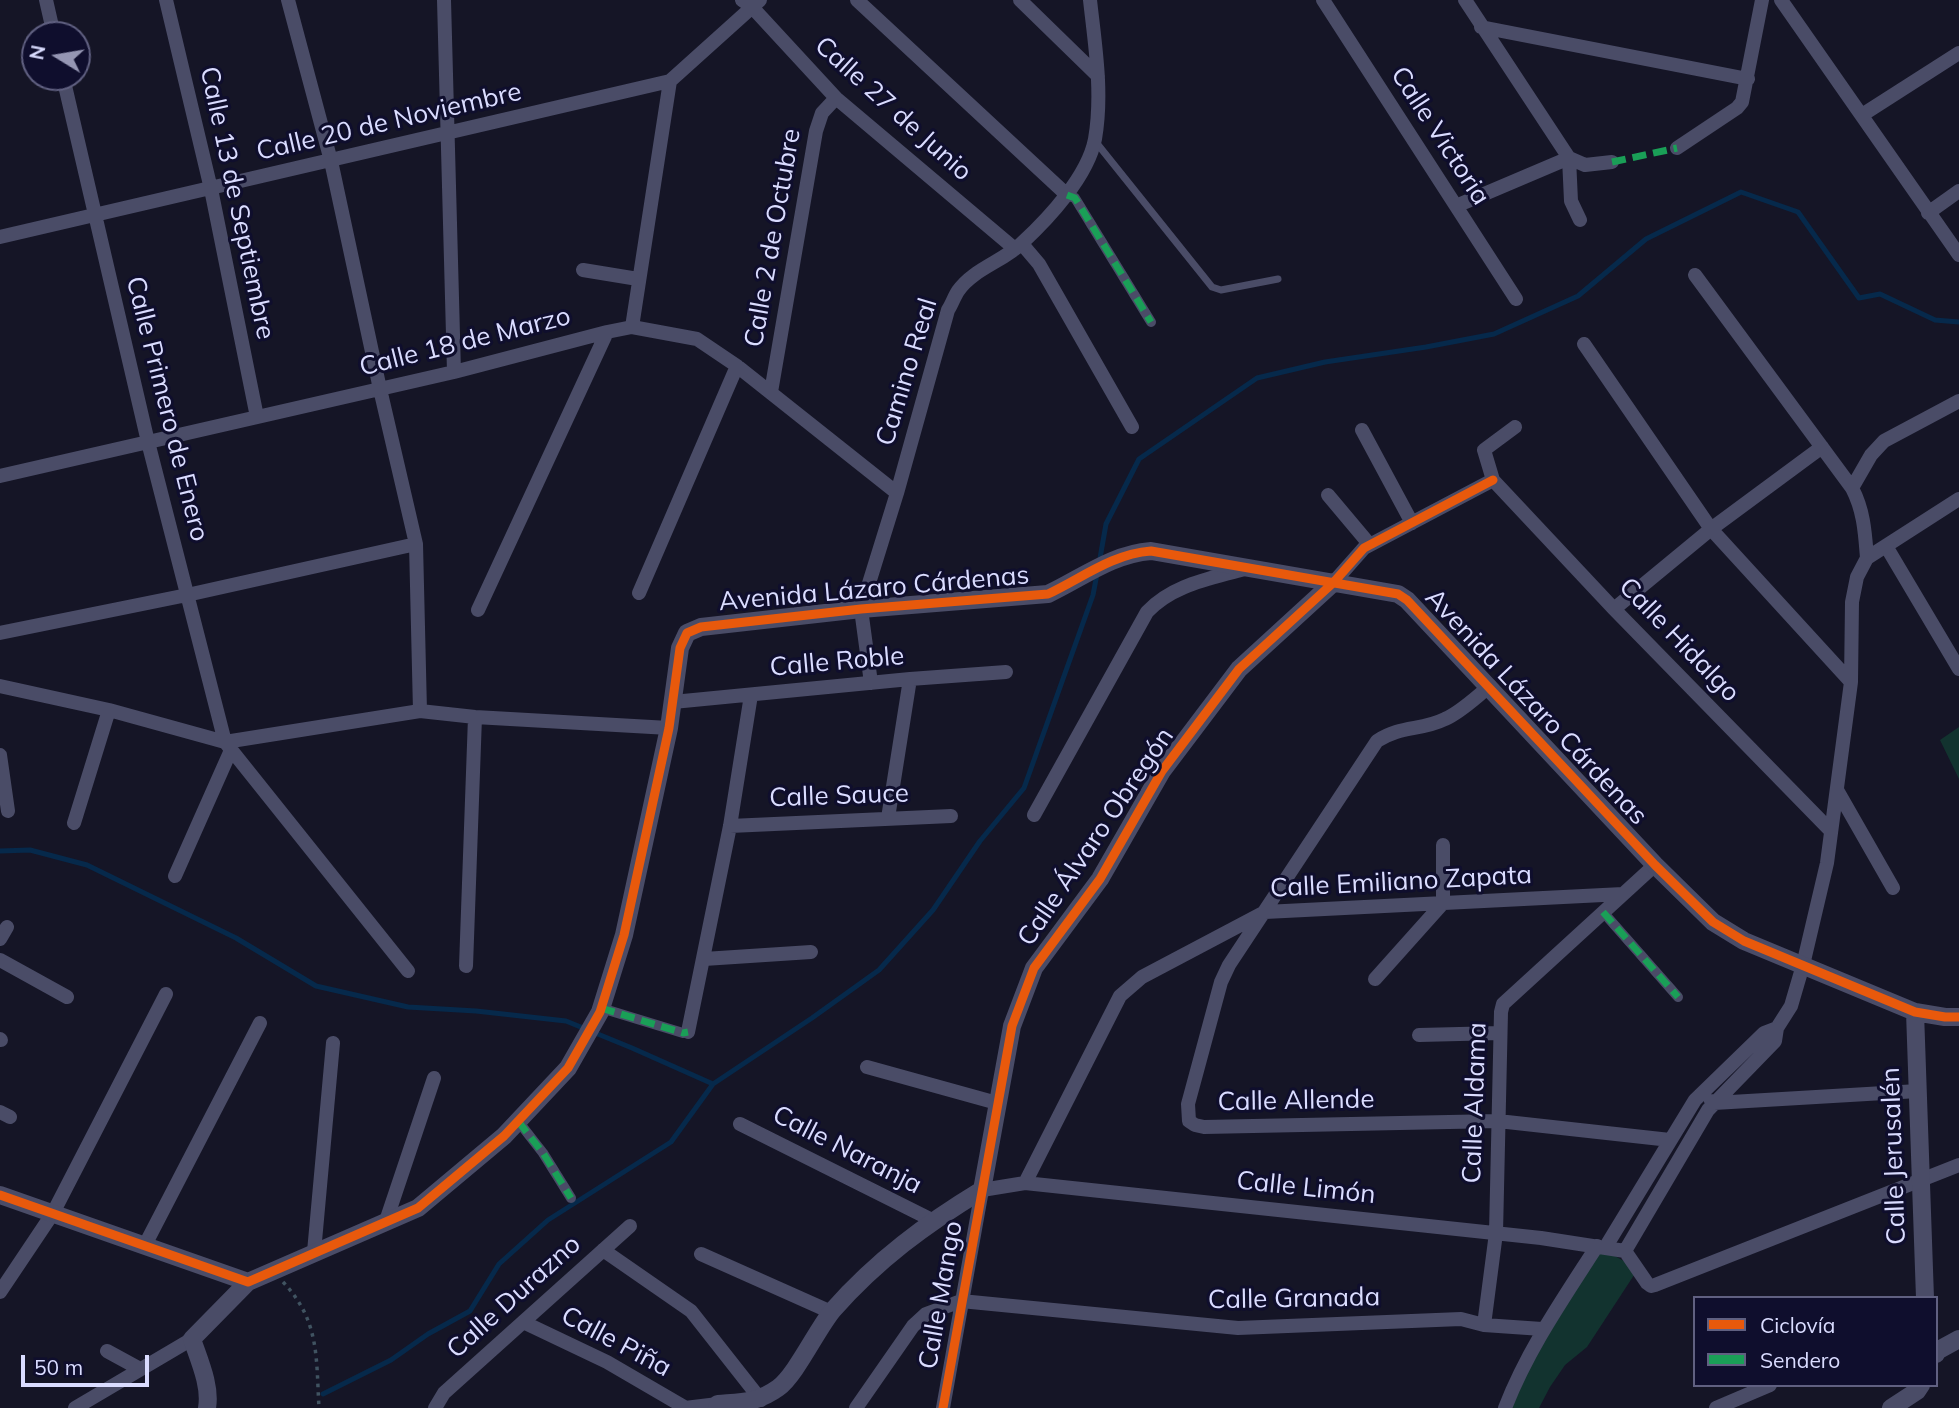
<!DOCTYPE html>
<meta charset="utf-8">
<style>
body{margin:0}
#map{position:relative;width:1959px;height:1408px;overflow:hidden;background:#151526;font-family:Mulish,sans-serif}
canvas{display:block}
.legend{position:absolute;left:1693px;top:1296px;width:245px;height:91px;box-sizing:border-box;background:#0f0e2d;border:2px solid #606081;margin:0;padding:9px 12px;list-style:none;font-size:21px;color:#dadcff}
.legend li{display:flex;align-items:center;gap:14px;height:35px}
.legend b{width:35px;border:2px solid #606081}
.north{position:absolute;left:21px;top:21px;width:70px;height:70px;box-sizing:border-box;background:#0f0e2d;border:2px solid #606081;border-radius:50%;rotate:281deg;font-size:19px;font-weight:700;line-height:28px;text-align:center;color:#dadcff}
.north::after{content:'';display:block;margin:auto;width:24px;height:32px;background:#9596b3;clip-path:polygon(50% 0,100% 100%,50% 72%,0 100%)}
.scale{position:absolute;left:21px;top:1355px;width:128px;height:32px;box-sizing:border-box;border:4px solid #dadcff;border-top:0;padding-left:9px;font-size:21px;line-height:24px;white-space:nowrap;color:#dadcff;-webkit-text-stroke:5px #0f0e2d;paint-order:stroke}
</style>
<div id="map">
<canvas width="1959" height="1408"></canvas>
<ul class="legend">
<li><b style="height:9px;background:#e8590c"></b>Ciclovía</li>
<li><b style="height:9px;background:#1a9f57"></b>Sendero</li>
</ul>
<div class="north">N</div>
<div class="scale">50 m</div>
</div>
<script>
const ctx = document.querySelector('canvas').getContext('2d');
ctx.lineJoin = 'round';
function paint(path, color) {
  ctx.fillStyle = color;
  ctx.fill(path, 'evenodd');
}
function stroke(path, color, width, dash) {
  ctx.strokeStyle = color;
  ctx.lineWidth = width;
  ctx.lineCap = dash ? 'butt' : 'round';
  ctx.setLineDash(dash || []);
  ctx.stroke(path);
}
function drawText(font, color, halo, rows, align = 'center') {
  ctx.font = font + ' Mulish,sans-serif';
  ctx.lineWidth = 6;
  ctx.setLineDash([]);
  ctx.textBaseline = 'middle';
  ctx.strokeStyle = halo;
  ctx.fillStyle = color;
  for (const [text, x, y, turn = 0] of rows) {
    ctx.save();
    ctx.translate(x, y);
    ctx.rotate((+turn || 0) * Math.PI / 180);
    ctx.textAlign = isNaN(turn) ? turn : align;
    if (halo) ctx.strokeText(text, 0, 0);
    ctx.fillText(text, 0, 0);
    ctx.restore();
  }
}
paint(new Path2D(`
 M1959,727V779L1940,740Z
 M1599,1247L1638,1269L1587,1347L1565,1365L1550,1387L1539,1408H1509L1522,1372Z`), '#12332f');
stroke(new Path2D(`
 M1099,564L1106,524L1139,459L1257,378L1325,362L1426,347L1494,334L1578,296L1646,239L1741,192L1798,212L1859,298L1880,294L1935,320L1959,322
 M0,851L30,850L87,865L236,938L316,986L408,1007L476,1011L566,1021L632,1048L713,1084
 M323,1394L391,1360L428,1334L470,1311L499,1264L548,1220L671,1142L713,1084L812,1018L879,970L933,910L980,841L1024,788L1093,595L1097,574`), '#06294b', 5);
stroke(new Path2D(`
 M283,1282C320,1321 316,1358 319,1408`), '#405361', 3.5, [3.5, 5]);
stroke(new Path2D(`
 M1095,141L1212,287L1221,290L1278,279`), '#4a4c67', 7);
stroke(new Path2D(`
 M1067,195L1075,198L1151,322
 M1603,912L1678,997
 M601,1008L683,1033L688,1032
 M518,1121L543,1153L571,1198`), '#4a4c67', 10);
stroke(new Path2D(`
 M46,0L54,35
 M166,0L211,189L257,417
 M288,0L331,161L380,389L416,544L420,711
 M444,0L454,372
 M742,0L752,7L836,98L1015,249
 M857,0L1067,195
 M1020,0L1098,76
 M1323,0L1516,299
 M1465,0L1569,158L1571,201L1580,220
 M1781,0L1959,255
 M1481,27L1748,79
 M63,77L148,442L225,742L408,971
 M1862,115L1959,53
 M1677,148L1737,108L1742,102L1762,0
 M1456,206L1569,158L1585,165L1612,162
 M1928,213L1959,191
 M0,237L670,81L760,0
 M1022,244L1039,264L1132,427
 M583,270L638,279
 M1695,275L1852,488C1864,511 1865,533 1867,558
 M632,327L670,81
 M1584,344L1711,529L1851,682
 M771,392L816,131L822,113L836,98
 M1515,427L1484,450L1493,480L1614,609L1831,831
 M1362,430L1412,523
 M0,476L454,372L607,332L632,327L697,339L737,366L897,493
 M1852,488L1871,455L1884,441L1959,401
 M1328,495L1370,545
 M1886,546L1959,669
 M1334,582L1364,548L1493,480
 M639,593L737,366
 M1614,609L1711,529L1822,447
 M478,610L607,332
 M0,633L187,595L416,544
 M871,683L861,609L897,493L948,310C952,304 954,297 958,291C973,269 1004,261 1022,243C1049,218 1088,176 1095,139C1103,93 1095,45 1090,0
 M0,686L109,710L225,742L420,711L475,717L669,728
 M1490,686C1476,697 1461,712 1445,719C1421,731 1401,725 1377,741L1229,965L1221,982L1188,1104L1189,1121L1195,1125L1204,1127L1498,1121L1670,1140
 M673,702L910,679L1006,672
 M0,755L8,811
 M1837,790L1893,888
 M1034,815L1147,612C1172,585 1209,579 1244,569
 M888,818L910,679
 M74,823L109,710
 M730,826L951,816
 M175,876L231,750
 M0,939L7,927
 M704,959L811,952
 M0,960L67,997
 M466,966L475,717
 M1375,979L1443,903V845
 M688,1032L730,826L751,695
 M1419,1035L1500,1033
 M0,1039L1,1040
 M867,1067L997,1103
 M1711,1101L1714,1103L1918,1091
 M0,1112L10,1117
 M740,1124L932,1220
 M1025,1183L1120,996L1142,977L1265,912L1623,894
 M385,1224L434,1078
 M145,1245L260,1023
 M1605,1248L1695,1100L1764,1033L1777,1028
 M603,1250L691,1311L761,1400
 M1625,1251L1708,1110L1775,1041L1777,1028L1791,1006L1803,965L1827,863L1851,682L1852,602L1857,577L1867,558L1959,499
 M1625,1251L1647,1283L1651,1286L1655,1285L1959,1165
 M314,1252L333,1043
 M701,1254L831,1312
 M0,1292L53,1213L166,994
 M523,1322L607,1362L686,1408
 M1484,1325L1496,1233L1501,1012L1503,1004L1655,865
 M107,1351L140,1369
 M75,1408L192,1339
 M435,1408L444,1393L630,1226
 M685,1408L718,1404
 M856,1408L913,1326L926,1314L961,1301L1238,1328L1461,1319L1484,1325L1542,1329
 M943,1408L982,1190L1025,1183L1541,1238L1625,1251
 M1505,1408C1528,1349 1563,1299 1597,1246
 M1716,1408L1770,1385`), '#4a4c67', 14);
stroke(new Path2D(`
 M1915,1012L1925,1298
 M0,1195L248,1282L418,1208L504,1136L568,1068L600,1012L624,935L669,728L680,648L687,633L701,627L861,609L1048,594C1082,578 1112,554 1151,551L1398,594L1407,600L1655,865L1713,922L1744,941L1915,1012L1945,1017H1959
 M1936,1354L1937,1351L1959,1339
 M207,1408C211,1386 199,1360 192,1339L248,1282
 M717,1408L718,1404C742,1402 757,1403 778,1388C796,1375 817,1329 833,1310C877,1260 926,1224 982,1190L1012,1026L1034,968L1100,879L1162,771L1239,669L1334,582
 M1891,1408L1917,1391L1921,1385`), '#4a4c67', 18);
stroke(new Path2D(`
 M1612,162L1677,148
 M1067,195L1075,198L1151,322
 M1603,912L1678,997
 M601,1008L683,1033L688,1032
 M518,1121L543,1153L571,1198`), '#1a9f57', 7, [14, 7]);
stroke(new Path2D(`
 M0,1195L248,1282L418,1208L504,1136L568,1068L600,1012L624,935L669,728L680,648L687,633L701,627L861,609L1048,594C1082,578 1112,554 1151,551L1398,594L1407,600L1655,865L1713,922L1744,941L1915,1012L1945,1017H1959
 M943,1408L1012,1026L1034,968L1100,879L1162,771L1239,669L1334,582L1364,548L1493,480`), '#e8590c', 9);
drawText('26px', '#dadcff', '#0f0e2d', [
 ["Calle 27 de Junio",893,109,42],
 ["Calle 20 de Noviembre",389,122,-13],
 ["Calle Victoria",1440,136,57],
 ["Calle 13 de Septiembre",237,203,78],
 ["Calle 2 de Octubre",773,238,-80],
 ["Calle 18 de Marzo",465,342,-14],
 ["Camino Real",907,372,-73],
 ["Calle Primero de Enero",167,409,76],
 ["Avenida Lázaro Cárdenas",874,589,-5],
 ["Calle Hidalgo",1679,640,46],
 ["Calle Roble",837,662,-5],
 ["Avenida Lázaro Cárdenas",1536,707,47],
 ["Calle Sauce",839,796,-2],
 ["Calle Álvaro Obregón",1096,837,-56],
 ["Calle Emiliano Zapata",1401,882,-3],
 ["Calle Allende",1296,1101,-1],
 ["Calle Aldama",1475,1103,-88],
 ["Calle Naranja",847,1150,27],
 ["Calle Jerusalén",1894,1156,-92],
 ["Calle Limón",1306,1188,6],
 ["Calle Mango",941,1295,-80],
 ["Calle Durazno",514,1297,-42],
 ["Calle Granada",1294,1299,-1],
 ["Calle Piña",616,1342,28]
]);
</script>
